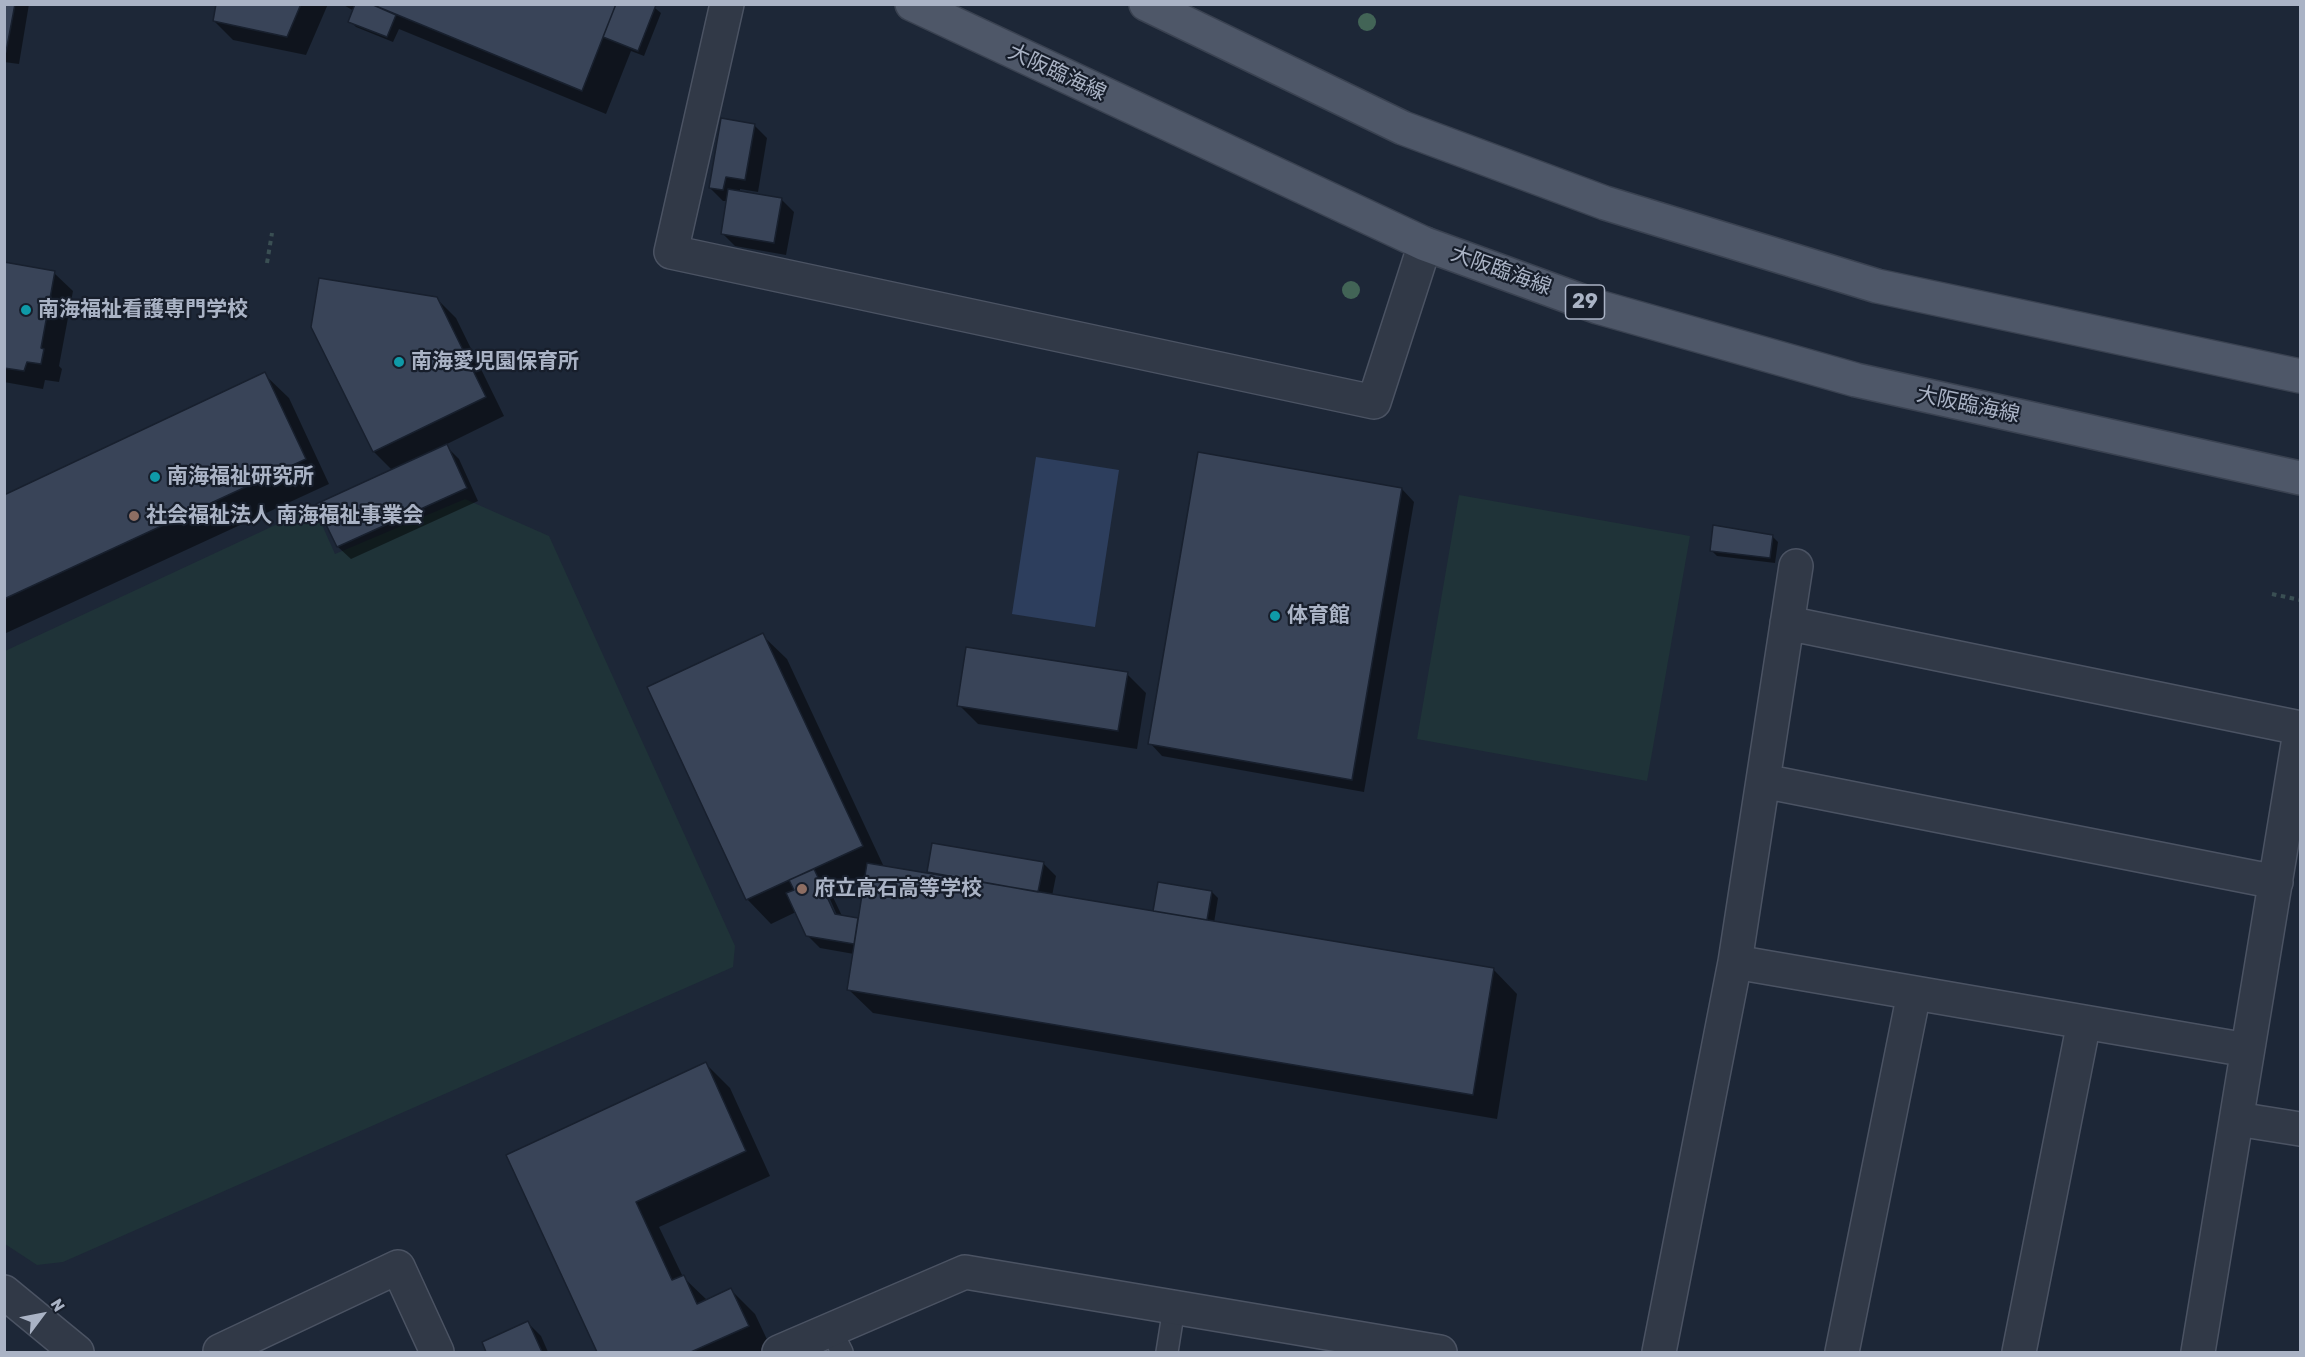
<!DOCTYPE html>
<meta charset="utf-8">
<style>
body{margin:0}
#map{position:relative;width:2305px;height:1357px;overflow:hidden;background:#1d2737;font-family:Rubik,sans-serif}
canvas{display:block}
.frame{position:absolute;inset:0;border:6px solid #aab3c5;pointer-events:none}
.north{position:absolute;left:12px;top:1285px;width:60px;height:60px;-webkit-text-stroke:4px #171e2b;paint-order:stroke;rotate:58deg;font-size:16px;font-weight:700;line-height:24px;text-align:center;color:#aab3c5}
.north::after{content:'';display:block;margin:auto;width:21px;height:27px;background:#aab3c5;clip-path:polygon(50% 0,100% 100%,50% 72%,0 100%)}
</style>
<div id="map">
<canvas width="2305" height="1357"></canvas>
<div class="frame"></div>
<div class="north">N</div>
</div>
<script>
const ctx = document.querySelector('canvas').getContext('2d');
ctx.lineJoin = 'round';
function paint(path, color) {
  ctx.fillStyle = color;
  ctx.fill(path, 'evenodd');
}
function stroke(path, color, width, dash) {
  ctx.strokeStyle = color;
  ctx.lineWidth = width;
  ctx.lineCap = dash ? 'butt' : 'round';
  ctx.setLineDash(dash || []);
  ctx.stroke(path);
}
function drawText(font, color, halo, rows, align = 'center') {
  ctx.font = font + ' Rubik,"Noto Sans JP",sans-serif';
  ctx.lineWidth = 4.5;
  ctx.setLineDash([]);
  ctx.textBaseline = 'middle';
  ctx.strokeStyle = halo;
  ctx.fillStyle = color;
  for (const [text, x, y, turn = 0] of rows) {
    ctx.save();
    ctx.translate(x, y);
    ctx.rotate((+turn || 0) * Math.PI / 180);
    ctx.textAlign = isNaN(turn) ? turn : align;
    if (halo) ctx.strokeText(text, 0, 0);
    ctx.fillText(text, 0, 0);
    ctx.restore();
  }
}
paint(new Path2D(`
 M1459,495L1690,536L1647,781L1417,739Z
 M465,499L549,536L735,946L733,967L63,1262L37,1265L5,1244V651L314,507L335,554Z`), '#1f3338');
paint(new Path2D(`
 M1036,457L1119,470L1095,627L1012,614Z`), '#2d3e5d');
paint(new Path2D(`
 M4,4H29L19,64L4,62Z
 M217,4H328L306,55L233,40L214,21Z
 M342,4H650L661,13L644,56L631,51L606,114L399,29L393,42L356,27L350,21L354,11Z
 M754,125L767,138L758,192L740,189V192L781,199L794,212L786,255L735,246L722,233L727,201H723L710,188Z
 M4,263L54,273L73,291L59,366L62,369L59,382L45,380L43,389L4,382Z
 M437,299L456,318L504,416L445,445L459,459L478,501L351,559L338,547L318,505L393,471L374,452L313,326Z
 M264,374L289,398L329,484L4,634V496Z
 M1402,489L1414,502L1364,792L1162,756L1150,743Z
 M1772,536L1778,542L1775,563L1717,556L1711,550Z
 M762,635L787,659L884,867L933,875L929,872L1043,863L1056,876L1052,896L1158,913L1212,892L1218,898L1214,923L1493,969L1517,994L1497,1119L873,1013L848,989L854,954L820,948L807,935L796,912L771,924L747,899L649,688ZM941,873L1035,890V893L941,876ZM866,880L859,921L842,916L832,895ZM826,897H829L839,920L837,921Z
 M1127,674L1146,693L1137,749L978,724L959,705Z
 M706,1064L730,1088L770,1176L659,1227L683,1277L708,1301L731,1290L755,1314L772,1350L768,1352H599L508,1155Z
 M528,1323L541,1336L548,1352H488L484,1343Z`), '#0007');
const building = new Path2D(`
 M4,4H15L6,52H4Z
 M216,4H301L287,37L213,21Z
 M355,4H371L396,15L387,37L348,22Z
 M371,4H616L582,91Z
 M616,4L656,5L638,51L603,37Z
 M721,118L755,124L745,180L726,177L723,190L709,188Z
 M728,189L782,198L774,243L721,234Z
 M4,262L55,271L41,348L44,349L41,364L27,362L24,371L4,368Z
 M319,278L437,297L486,397L373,452L311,327Z
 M265,372L306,459L4,599V495Z
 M447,444L467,488L337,547L316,504Z
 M1198,452L1402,488L1352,780L1148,744Z
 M1713,525L1773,535L1770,558L1710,551Z
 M763,633L863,846L746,900L647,687Z
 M966,647L1128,672L1118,731L957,706Z
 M932,843L1044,862L1038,892L927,872Z
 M867,863L1494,968L1473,1095L847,990Z
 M814,869L835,914L858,918L854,944L806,936L786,893L794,890L789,880Z
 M1158,882L1212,891L1207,920L1153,911Z
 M706,1062L746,1151L636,1202L672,1280L684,1275L697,1304L731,1288L749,1326L691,1352H597L506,1155Z
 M528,1321L542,1352H486L482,1342Z`);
paint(building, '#394458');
stroke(building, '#18202e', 1.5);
const service = new Path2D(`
 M831,1330L842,1352
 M1167,1352L1174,1308`);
const minor = new Path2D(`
 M727,4L671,252L1374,402L1425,244
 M1787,623L2300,728
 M1763,781L2276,882
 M1735,962L2247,1050
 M2237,1119L2300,1129
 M4,1292L77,1352
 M221,1352L220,1351L398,1267L437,1352
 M779,1352L965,1272L1440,1352
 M1659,1352L1735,962L1796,566
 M1842,1352L1914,993
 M2019,1352L2084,1022
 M2198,1352L2300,732`);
const primary = new Path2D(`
 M912,4L1425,244L1598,307L1856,380L2300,478
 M1146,4L1403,128L1605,203L1877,286L2300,376`);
stroke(service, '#4b5363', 24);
stroke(minor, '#4b5363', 36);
stroke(primary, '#3a4251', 36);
stroke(new Path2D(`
 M267,263L272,233
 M2272,594L2300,600`), '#3a4f53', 4, [4.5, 4.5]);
stroke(service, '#313947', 21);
stroke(minor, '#313947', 33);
stroke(primary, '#4e5768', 33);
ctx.fillStyle = '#426456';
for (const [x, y] of [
 [1367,22],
 [1351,290]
]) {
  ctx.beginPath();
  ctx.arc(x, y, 9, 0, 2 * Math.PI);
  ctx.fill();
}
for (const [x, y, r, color] of [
 [26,310,6,"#0f9aa8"],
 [399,362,6,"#0f9aa8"],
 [155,477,6,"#0f9aa8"],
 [134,516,6,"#8d6e63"],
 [1275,616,6,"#0f9aa8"],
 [802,889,6,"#8d6e63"]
]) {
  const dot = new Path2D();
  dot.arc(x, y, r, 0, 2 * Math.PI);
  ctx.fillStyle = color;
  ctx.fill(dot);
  stroke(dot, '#171e2b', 2);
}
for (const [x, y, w] of [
 [1585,302,39]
]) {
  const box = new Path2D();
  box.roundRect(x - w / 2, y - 17, w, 34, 4.5);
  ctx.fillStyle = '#171e2b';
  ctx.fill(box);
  stroke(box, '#aab3c5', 1.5);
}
drawText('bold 20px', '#aab3c5', null, [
 ["29",1585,302]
]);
drawText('21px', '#aab3c5', '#171e2b', [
 ["大阪臨海線",1057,73,25],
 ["大阪臨海線",1501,271,20],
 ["大阪臨海線",1968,405,12]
]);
drawText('bold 21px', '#aab3c5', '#171e2b', [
 ["南海福祉看護専門学校",38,310],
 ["南海愛児園保育所",411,362],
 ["南海福祉研究所",167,477],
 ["社会福祉法人 南海福祉事業会",146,516],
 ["体育館",1287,616],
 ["府立高石高等学校",814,889]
], 'left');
</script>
